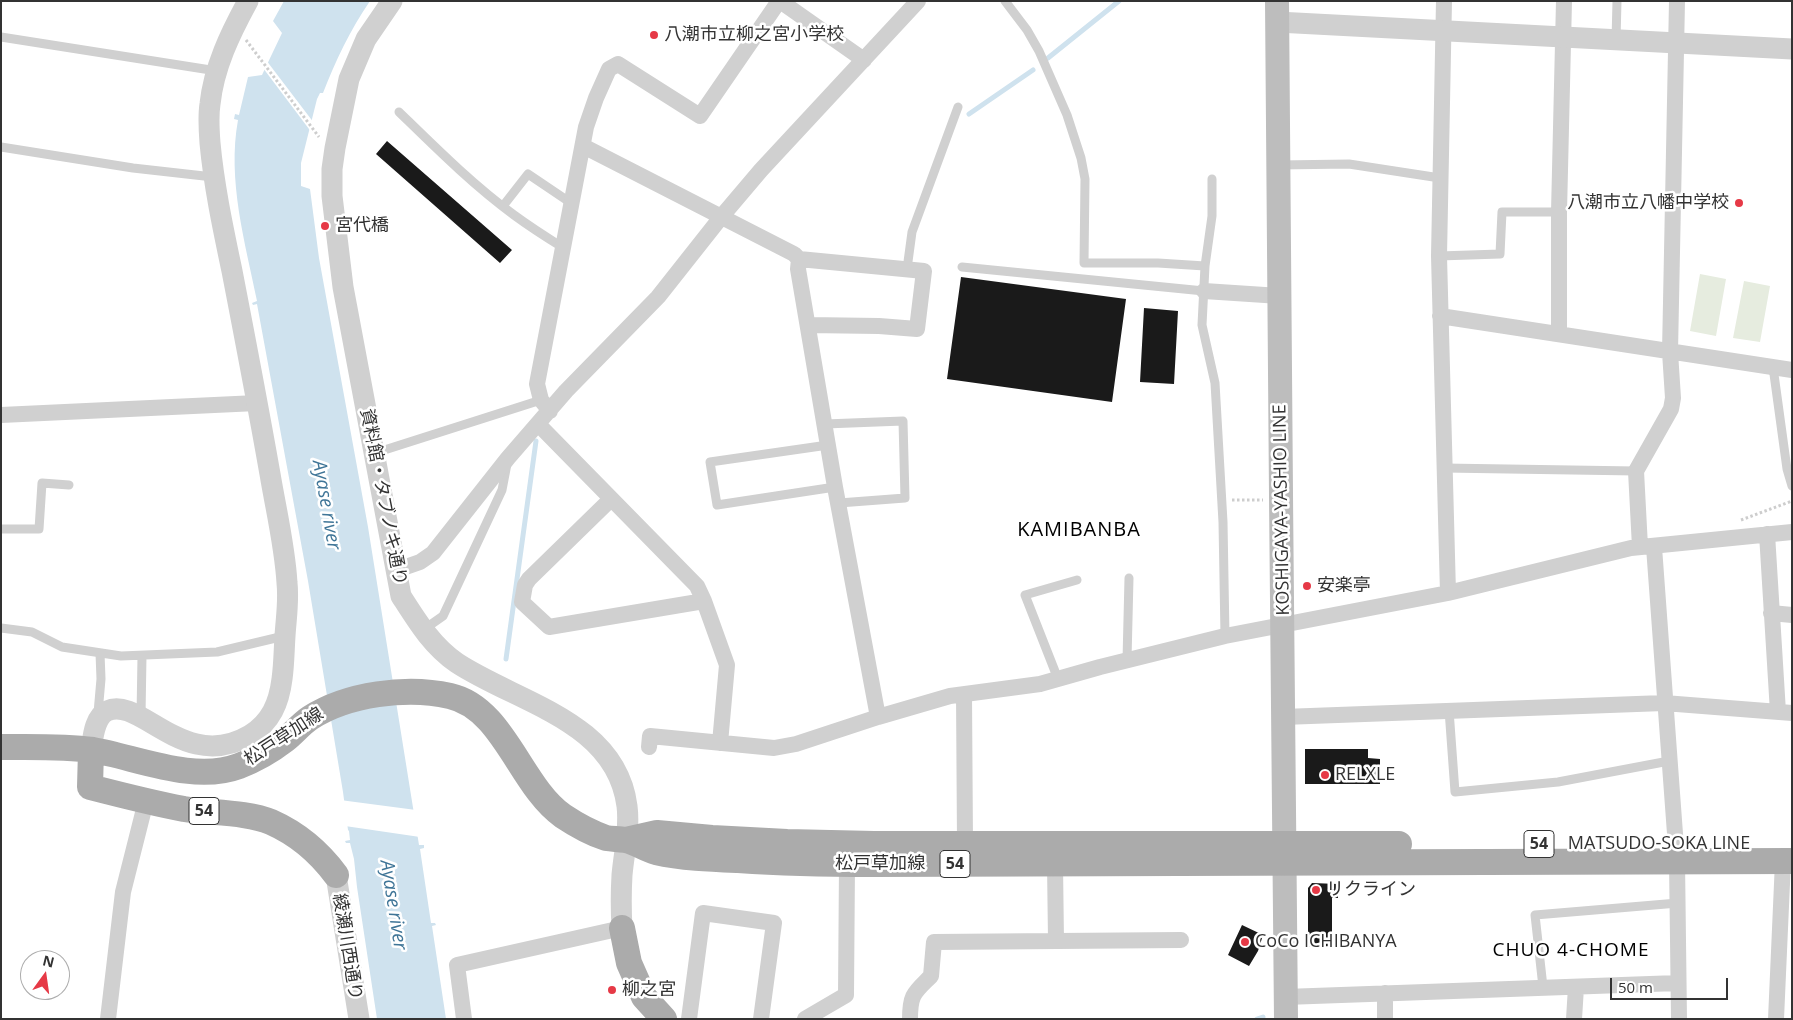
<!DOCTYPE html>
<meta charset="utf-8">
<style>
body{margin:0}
#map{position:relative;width:1793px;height:1020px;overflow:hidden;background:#fff;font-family:"Open Sans",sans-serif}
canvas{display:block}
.frame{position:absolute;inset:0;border:2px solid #333;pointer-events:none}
.north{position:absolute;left:20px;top:950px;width:50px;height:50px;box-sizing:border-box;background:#fff;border:1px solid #adadad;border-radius:50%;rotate:14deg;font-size:14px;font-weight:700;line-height:20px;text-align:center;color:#333}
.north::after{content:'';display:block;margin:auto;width:18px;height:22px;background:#e63946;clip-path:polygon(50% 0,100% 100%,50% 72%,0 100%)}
.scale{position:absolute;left:1610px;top:978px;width:118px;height:22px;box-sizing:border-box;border:2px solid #333;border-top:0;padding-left:6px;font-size:15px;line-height:18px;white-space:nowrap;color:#333;-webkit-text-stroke:4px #fff;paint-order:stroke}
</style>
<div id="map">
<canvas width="1793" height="1020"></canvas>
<div class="frame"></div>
<div class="north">N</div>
<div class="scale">50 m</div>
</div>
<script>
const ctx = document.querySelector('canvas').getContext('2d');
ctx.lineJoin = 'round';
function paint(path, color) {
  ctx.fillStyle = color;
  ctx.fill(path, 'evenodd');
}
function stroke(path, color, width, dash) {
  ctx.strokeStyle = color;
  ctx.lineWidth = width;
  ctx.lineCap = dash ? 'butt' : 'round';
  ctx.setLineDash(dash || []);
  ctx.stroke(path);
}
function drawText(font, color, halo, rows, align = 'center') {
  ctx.font = font + ' "Open Sans","Noto Sans JP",sans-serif';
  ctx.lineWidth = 5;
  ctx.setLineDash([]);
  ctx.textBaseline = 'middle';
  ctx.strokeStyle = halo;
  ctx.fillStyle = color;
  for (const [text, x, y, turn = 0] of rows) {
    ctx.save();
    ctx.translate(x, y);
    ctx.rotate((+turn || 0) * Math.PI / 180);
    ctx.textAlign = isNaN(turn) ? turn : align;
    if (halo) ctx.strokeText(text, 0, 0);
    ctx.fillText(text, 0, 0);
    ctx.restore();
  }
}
paint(new Path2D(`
 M1700,274L1726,279L1716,336L1690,331Z
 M1744,281L1770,286L1760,342L1733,338Z`), '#e6ecdf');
paint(new Path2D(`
 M284,1H370C350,30 336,60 323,93H320L317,99L301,163V186L310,189L319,258L368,527L419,845H424V848L420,849L431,923H435L436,925L432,926L446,1019H377L357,887L354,859L350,843H346L345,841L350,840L349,831L348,830L343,792L308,581L257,304L253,305L252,303L257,301C245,242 227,180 238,120L234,119L235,114L239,115L248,77L262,75L282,33L273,21Z`), '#cfe2ee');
paint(new Path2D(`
 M266,60L314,123L312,133L263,68Z
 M340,800L416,810L420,837L345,826Z`), '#fff');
stroke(new Path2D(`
 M1048,58L1119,1
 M969,114L1033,70
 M506,659L536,441
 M1257,1019L1263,1017`), '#cfe2ee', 5);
paint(new Path2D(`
 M387,141L512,250L500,263L376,154Z
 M961,277L1126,299L1112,402L947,379Z
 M1144,308L1178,311L1174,384L1140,382Z
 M1305,749H1368V758L1380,759V784H1305Z
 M1312,883L1338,884V898H1332V946L1308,947V888Z
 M1242,925L1263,935L1258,951L1249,966L1228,955Z`), '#1a1a1a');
stroke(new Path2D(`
 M246,40L319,137
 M1232,500H1263
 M1741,520L1792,501`), '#cdcdcd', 3, [2.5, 2.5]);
stroke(new Path2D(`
 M1005,1L1027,30L1039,51L1067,115L1081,158L1085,179L1084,263H1158L1205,266L1202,325L1215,383L1223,522L1225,636
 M1,37L217,71
 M1616,40L1617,1
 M399,112C436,148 473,185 514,215C529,226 546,237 562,247
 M1,147L133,168L213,177
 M1279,165L1349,164L1440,178
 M503,206L528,174L571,203
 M1439,256L1500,254L1502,212H1559
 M1205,266L1212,216V179
 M962,267L1204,291
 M907,269L912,232L958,107
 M1773,367L1787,469L1792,486
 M825,424L903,421L905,498L839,503
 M828,445L710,462L717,505L835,487
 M375,453L541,400
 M1444,468L1636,471
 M1,529H39L42,483L69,485
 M1,628L32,632L62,647L121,656L217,652L284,636
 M423,630L443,616L502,490L507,464
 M1127,660L1129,578
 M1058,679L1025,595L1077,580
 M1449,710L1455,792L1558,782L1669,761
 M98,713L101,679L100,653
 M141,716L142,656
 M1543,987L1535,915L1678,903`), '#d0d0d0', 9);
stroke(new Path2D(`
 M780,1L864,60
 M1444,1L1439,256L1448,593
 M583,146L794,254L799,259L798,269L835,487L878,717
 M799,259L924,271L917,329L879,326L808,325
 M1204,291L1280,296
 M1440,316L1792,370
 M1559,334V212L1564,1
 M550,411L541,400L537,384L586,127L596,98L609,69L618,64L700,116L779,1
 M1,415L257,403
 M538,424L697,586L704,601L727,665L720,743
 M611,499L529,579L525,585L522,602L549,627L704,601
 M1767,534L1778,712
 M1640,547L1636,471L1671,409L1673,398L1670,352L1677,1
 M1654,547L1677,861L1679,1019
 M397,570L420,562L433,553L508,458L566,391L658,297L722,216L761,170L918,1
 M1771,613L1792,615
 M964,694L965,843
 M1283,717L1664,703L1792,713
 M649,747L650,736L774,748L796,744L878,717L950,696L1040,684L1100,667L1225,636L1448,593L1631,548L1792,532
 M1055,864L1056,941
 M1285,997L1678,983
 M108,1019L123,892L146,801
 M464,1019L457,965L622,928
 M689,1019L703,913L774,923L761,1019
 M805,1019L846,995L847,864
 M910,1019C910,994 914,993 931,976L934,942L1181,940
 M1385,1019V993
 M1574,1019L1576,987
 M1776,1019L1783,861`), '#d0d0d0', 16);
stroke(new Path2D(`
 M392,1L366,39L349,79L335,148L332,169V196L343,287L401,596C417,621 432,646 457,663C518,703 616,721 627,806C630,829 624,852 622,875C621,892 621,910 622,928
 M1277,22L1792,49
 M91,750C93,738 94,717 107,711C140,695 184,774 250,735C271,722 279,703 282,679C284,665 284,651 285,636C286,619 289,601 287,583C285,547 276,510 270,474C258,406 245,338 232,271C223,228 214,186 210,143C209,130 208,117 210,104C214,67 230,34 248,1
 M336,875L359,1019`), '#d0d0d0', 21);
stroke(new Path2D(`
 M1277,1C1278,340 1284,680 1286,1019`), '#bdbdbd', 24);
stroke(new Path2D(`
 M1,747C31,747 63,746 93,750C138,758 194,783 239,766C255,760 272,750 285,740C294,733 301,724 310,718C347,694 407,686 450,696C504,708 520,786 563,816C575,824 591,833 606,838C612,839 619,839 625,840C636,842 645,849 656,852C682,858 711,859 738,860C782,863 827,864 872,864L1792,861
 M91,750L90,787C121,795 152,803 184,809C210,813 248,812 271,822C298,834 319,852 336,875
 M626,840L657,833L712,838L787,842L874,844H1399
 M622,928L629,963L644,997L664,1019`), '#ababab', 26);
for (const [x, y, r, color] of [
 [654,35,5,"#e63946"],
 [1739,203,5,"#e63946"],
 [325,226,5,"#e63946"],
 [1307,586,5,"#e63946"],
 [1325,775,5,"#e63946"],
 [1316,890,5,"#e63946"],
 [1245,942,5,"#e63946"],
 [612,990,5,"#e63946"]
]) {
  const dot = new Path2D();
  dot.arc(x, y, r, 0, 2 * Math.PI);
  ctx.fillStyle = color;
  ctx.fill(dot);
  stroke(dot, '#fff', 2);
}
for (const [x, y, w] of [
 [204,811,30],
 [1539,844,30],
 [955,864,30]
]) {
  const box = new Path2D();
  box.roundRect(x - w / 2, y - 13.5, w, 27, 4);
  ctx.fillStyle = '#fff';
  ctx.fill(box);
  stroke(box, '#333', 1);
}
drawText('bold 16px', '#333', null, [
 ["54",204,811],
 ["54",1539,844],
 ["54",955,864]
]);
drawText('18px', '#333', '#fff', [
 ["八潮市立柳之宮小学校",664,35],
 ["八潮市立八幡中学校",1729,203,"right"],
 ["宮代橋",335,226],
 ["安楽亭",1317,586],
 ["RELXLE",1335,775],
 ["リクライン",1326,890],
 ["CoCo ICHIBANYA",1255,942],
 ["柳之宮",622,990]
], 'left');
drawText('18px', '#333', '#fff', [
 ["資料館・タブノキ通り",383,497,79],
 ["KOSHIGAYA-YASHIO LINE",1282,510,-91],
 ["松戸草加線",284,737,-33],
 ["MATSUDO-SOKA LINE",1659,844],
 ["松戸草加線",880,864],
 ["綾瀬川西通り",347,947,81]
]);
drawText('italic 19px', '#3f7597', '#fff', [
 ["Ayase river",326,505,80],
 ["Ayase river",393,905,81]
]);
ctx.letterSpacing = '1px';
drawText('19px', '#000', '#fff', [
 ["CHUO 4-CHOME",1571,951]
]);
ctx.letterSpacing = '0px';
ctx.letterSpacing = '1px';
drawText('20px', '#000', '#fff', [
 ["KAMIBANBA",1079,530]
]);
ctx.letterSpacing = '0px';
</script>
